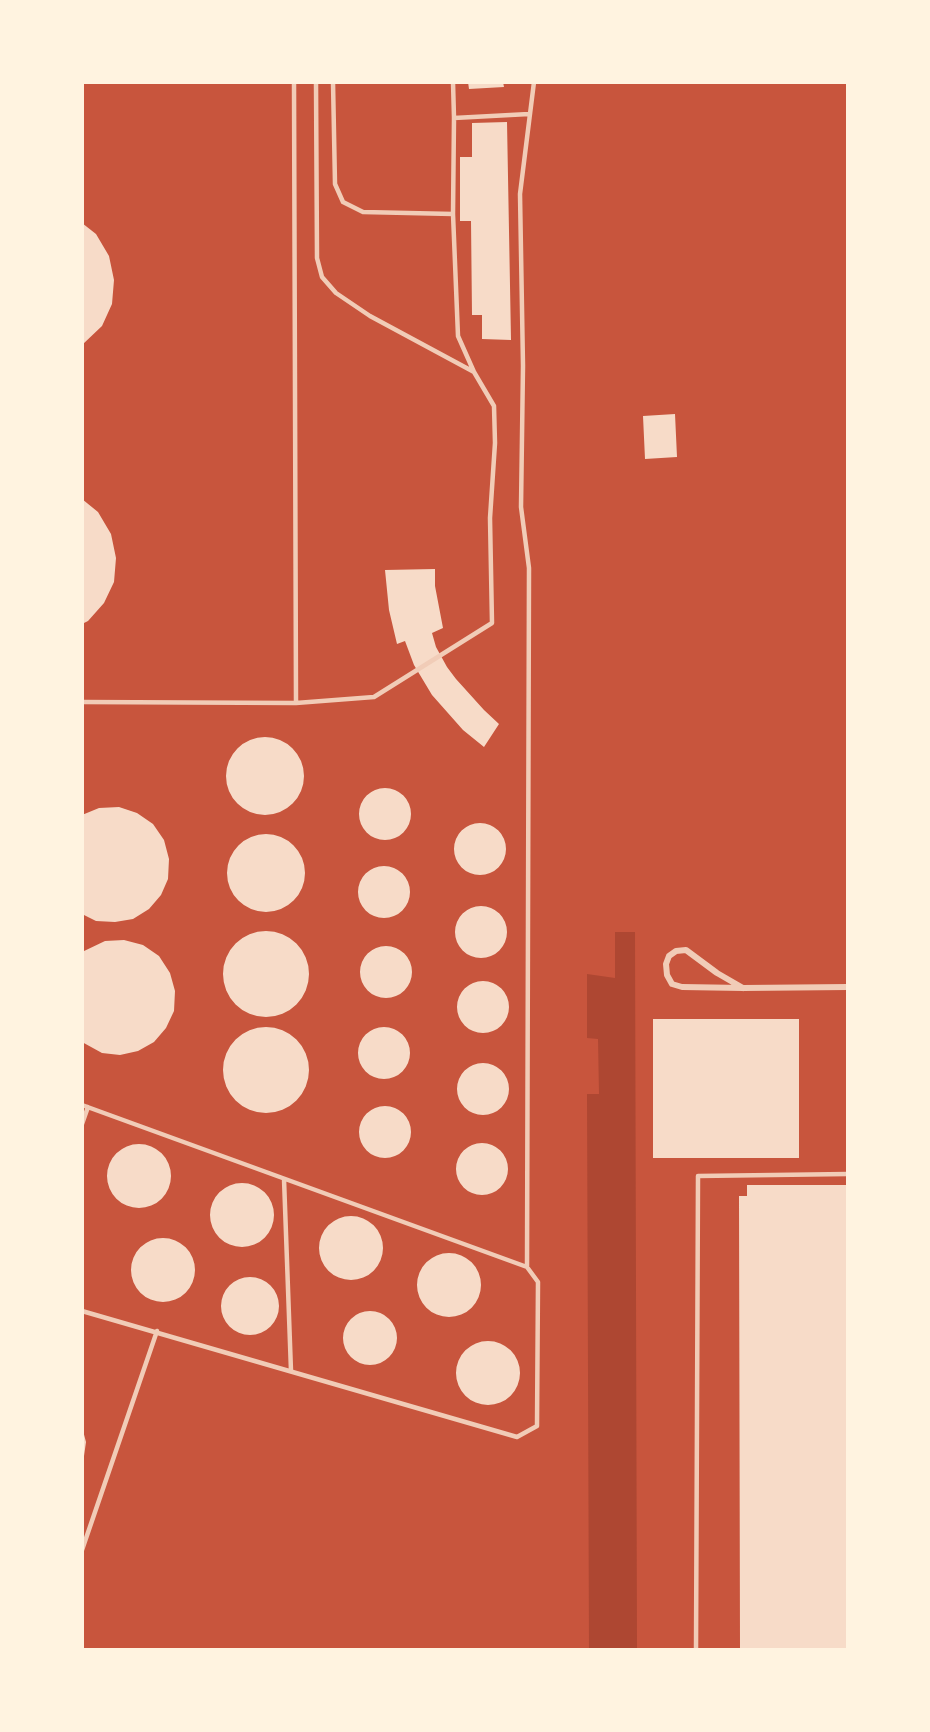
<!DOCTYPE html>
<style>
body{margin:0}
#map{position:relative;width:930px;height:1732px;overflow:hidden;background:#c8553d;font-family:Manrope,sans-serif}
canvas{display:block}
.frame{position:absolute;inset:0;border:84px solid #fff3e0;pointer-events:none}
</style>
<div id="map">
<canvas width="930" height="1732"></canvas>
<div class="frame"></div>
</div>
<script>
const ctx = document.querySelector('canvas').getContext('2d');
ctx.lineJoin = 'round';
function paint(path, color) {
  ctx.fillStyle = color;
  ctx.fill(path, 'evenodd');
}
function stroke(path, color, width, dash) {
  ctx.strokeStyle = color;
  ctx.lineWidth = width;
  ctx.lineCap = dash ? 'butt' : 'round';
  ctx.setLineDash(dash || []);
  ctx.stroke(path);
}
paint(new Path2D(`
 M615,932H635L637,1649L589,1650L587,1094H599L598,1039L587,1038V974L615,978Z`), '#ae4732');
paint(new Path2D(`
 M468,82H503L504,87L469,89Z
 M507,122L511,340L482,339V315H472L471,221H460V157H472V123Z
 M82,223L96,234L109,256L114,280L112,304L102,326L82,345Z
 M675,414L677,457L645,459L643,416Z
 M82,499L98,512L111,534L116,558L114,582L104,603L88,621L82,624Z
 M435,569V586L443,628L432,633L436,647L447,667L456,679L484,710L499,724L484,747L463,730L432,695L414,665L405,641L397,644L389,610L385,570Z
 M226 776a39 39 0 1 1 78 0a39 39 0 1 1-78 0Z
 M359 814a26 26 0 1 1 52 0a26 26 0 1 1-52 0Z
 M119,807L137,813L153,824L164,840L169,859L168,879L161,895L149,909L133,919L115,922L96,921L82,914V815L99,808Z
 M454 849a26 26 0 1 1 52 0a26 26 0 1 1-52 0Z
 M227 873a39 39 0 1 1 78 0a39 39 0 1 1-78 0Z
 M358 892a26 26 0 1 1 52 0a26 26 0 1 1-52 0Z
 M455 932a26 26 0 1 1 52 0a26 26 0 1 1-52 0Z
 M223 974a43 43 0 1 1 86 0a43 43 0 1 1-86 0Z
 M124,940L143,945L159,956L170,973L175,991L174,1011L166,1028L154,1042L138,1051L120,1055L102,1053L82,1042V952L105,941Z
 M360 972a26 26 0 1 1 52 0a26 26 0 1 1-52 0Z
 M457 1007a26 26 0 1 1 52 0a26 26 0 1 1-52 0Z
 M653,1019H799V1158H653Z
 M223 1070a43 43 0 1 1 86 0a43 43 0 1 1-86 0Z
 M358 1053a26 26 0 1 1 52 0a26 26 0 1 1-52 0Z
 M457 1089a26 26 0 1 1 52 0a26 26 0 1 1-52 0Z
 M359 1132a26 26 0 1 1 52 0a26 26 0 1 1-52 0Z
 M456 1169a26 26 0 1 1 52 0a26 26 0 1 1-52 0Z
 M107 1176a32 32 0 1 1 64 0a32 32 0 1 1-64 0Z
 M210 1215a32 32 0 1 1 64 0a32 32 0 1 1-64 0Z
 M747,1185H848V1650H740L739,1196H747Z
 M319 1248a32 32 0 1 1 64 0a32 32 0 1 1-64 0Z
 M131 1270a32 32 0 1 1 64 0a32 32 0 1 1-64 0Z
 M417 1285a32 32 0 1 1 64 0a32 32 0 1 1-64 0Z
 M221 1306a29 29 0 1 1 58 0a29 29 0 1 1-58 0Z
 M343 1338a27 27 0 1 1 54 0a27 27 0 1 1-54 0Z
 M456 1373a32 32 0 1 1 64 0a32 32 0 1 1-64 0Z
 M82,1427L86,1442L84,1456H82Z`), '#f7dbc8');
stroke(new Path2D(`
 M294,82L296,703L374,697L492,623L490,518L495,443L494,406L474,372L370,316L336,293L322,277L317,258L316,82
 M333,82L335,184L343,202L363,212L453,214L454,118L529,114
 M453,82L454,118
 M453,214L458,336L474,372
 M82,702L296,703
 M82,1105L527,1267
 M82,1124L88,1107
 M284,1179L291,1371
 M82,1311L517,1437L537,1426L538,1282L527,1267L529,568L521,507L523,366L520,194L534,82
 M82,1550L157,1331
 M696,1650L698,1176L848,1174`), '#f1ccb7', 4.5);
stroke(new Path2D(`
 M743,988L717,973L686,950L676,951L669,956L666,964L667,975L672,984L682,987L743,988L848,987`), '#f1ccb7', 6);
</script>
